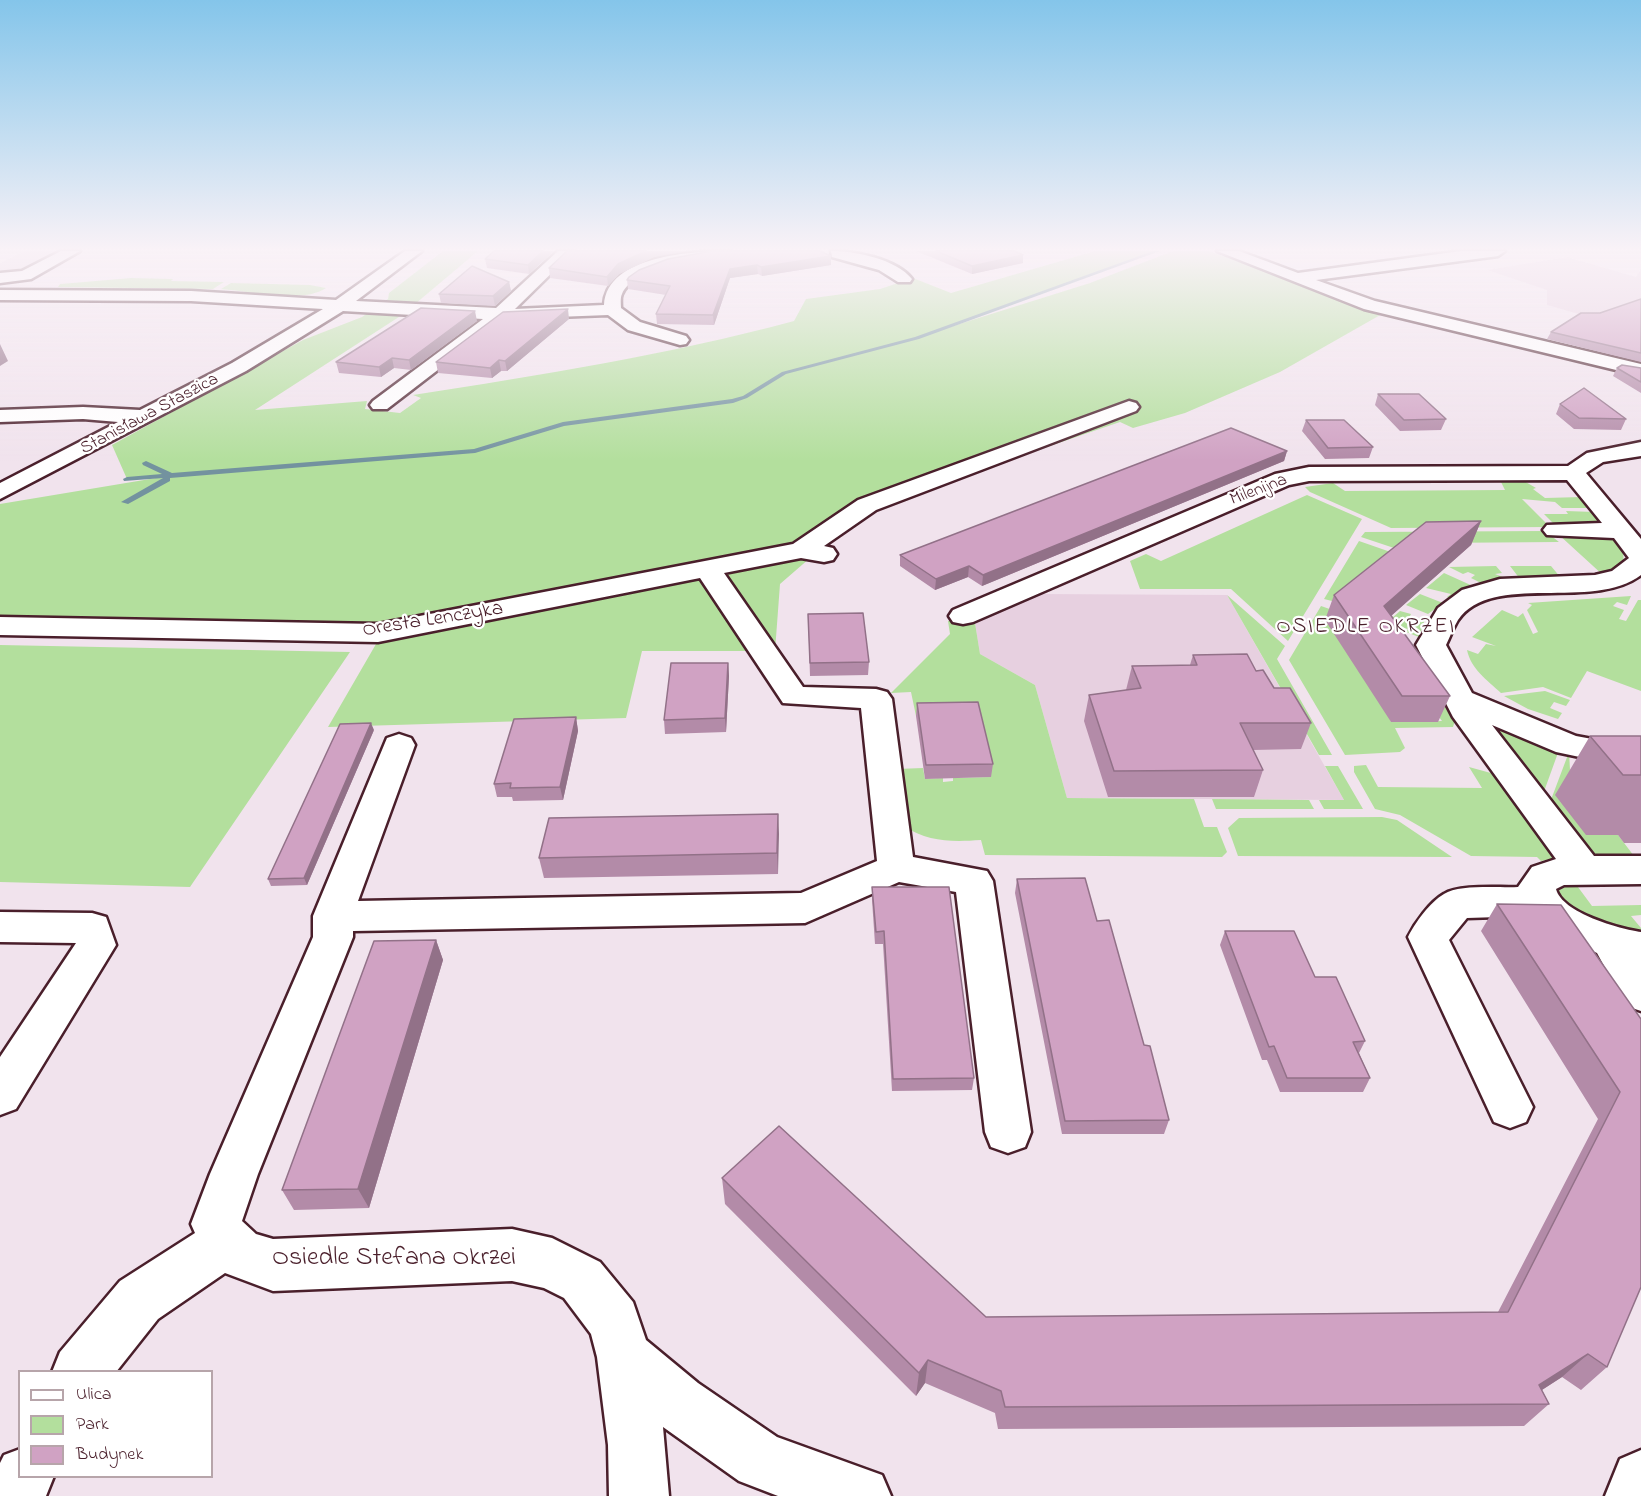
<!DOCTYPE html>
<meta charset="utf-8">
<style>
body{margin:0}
#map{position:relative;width:1641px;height:1496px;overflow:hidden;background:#f1e3ed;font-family:"Indie Flower",sans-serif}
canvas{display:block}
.legend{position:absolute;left:18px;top:1370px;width:195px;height:108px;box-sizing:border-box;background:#fff;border:2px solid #b7a5aa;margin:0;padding:8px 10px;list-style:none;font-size:18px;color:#4a1f2b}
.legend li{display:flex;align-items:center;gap:12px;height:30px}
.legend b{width:30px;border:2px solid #b7a5aa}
</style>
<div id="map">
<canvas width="1641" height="1496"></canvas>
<ul class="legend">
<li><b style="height:8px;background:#fff"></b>Ulica</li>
<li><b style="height:16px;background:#b3df9d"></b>Park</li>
<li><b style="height:16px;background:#d0a2c3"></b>Budynek</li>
</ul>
</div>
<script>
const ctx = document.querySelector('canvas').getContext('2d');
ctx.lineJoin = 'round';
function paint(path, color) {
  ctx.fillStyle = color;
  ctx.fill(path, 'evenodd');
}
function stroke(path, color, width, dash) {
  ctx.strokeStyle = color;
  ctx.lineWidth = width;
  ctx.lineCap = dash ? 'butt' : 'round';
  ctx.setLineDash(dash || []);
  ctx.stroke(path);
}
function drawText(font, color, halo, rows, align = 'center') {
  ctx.font = font + ' "Indie Flower",sans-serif';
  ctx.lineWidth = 4.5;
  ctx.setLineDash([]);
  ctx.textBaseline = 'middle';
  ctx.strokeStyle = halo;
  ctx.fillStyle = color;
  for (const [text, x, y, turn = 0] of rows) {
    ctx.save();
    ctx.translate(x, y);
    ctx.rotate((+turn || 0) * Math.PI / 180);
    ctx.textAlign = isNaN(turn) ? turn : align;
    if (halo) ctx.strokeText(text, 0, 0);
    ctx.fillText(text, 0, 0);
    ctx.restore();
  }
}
paint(new Path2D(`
 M25,251H85L26,281L0,280V263Z
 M1567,257L1636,277L1641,269V365L1578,350L1595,342L1607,322L1547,305V290L1487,270Z
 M1039,594L1227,595L1344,800L1067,798L1035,685L980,654L975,623Z`), '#e7d0e0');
paint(new Path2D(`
 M443,251H478L402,315L255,410L367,401L365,409L400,413L421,398L413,395C541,375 668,355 794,321L806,299L880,289L913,278L951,293L1095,251H1158L937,331L1090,283L1173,251H1209L1382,314L1280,372L1185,413L1133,428L1120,422L886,502L840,532L780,584L775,651H642L626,718L328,727L387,625L0,615V504L162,477L127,479L112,445L303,340L362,317L388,299L389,293Z
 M131,278L173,279L171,281L224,282L213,289L58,287L60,284Z
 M231,283L310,285L326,288C303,304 249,291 221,289Z
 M1524,481L1536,488L1533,489L1545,498L1582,497L1591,508H1562L1555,502L1522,499L1550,527L1391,528L1310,492L1305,487L1333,483L1345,491L1505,490L1501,482Z
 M1307,495L1362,519L1288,641L1231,589H1140L1130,561L1146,554L1161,561Z
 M1566,511L1594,512L1607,527L1556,526L1544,514H1568Z
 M1545,531L1559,542L1431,543L1412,554L1361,537L1365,532Z
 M1558,534L1613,535L1623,550L1624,566L1604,576Z
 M1359,541L1402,556L1344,604L1324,599Z
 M1496,566L1502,573L1495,574L1508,579L1483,584L1471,578L1475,575L1468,572L1463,574L1449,567Z
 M1510,566H1551L1561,578L1520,579Z
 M1444,573L1475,587L1450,599L1447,597L1451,594L1426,588Z
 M1420,594L1443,603L1428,614L1406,605Z
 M1227,595L1285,646L1277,659L1332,755H1319Z
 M1631,596L1627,605L1617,602L1613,606L1624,610L1619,619L1626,621L1638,600H1641V691L1587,671L1571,698L1543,687L1501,693C1487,680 1471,669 1467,650L1478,654L1486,644L1496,646L1472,637L1502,610L1518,617L1523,613L1533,634L1538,632L1527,610L1532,605L1528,603Z
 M1321,606L1344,614L1391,722L1442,721L1431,706H1454L1456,717L1453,727L1395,728L1405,748L1400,752L1345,755L1289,660Z
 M1400,611L1411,614L1409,618L1425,619L1419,637L1406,632L1408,629L1385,624Z
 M962,618L970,624L975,623L980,654L1035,685L1067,798L1194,799L1204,827H1217L1227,852L1222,857L985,855L981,840C951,842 929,842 903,826L897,769L923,768L925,779L943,778V782L953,781V778L991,777L977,715L916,716L911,692L891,693L950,634L948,621Z
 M0,645L350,652L190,887L0,882Z
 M1545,691L1570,700L1566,706L1554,702L1550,708L1562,713L1558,719L1528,709L1504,696Z
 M1487,720L1559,750L1542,797Z
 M1569,752L1570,770L1592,775L1586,835H1618L1634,856L1597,855L1588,851L1549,805Z
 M1366,765L1378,787L1482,788L1469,767L1498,775L1556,854L1551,859L1541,861L1537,857L1471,856L1400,815L1375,809L1354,772V766Z
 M1325,766H1338L1363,809H1324L1319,800H1344Z
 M1212,799L1309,800L1314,809H1216Z
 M1382,817L1397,820L1452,857L1238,856L1228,828L1239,818Z
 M1575,883L1592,906L1641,905V915L1631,916L1641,928V938L1631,936L1562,905L1557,893L1563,886Z`), '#b3df9d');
paint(new Path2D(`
 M1153,251H1160L919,339L786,374L747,398L733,403L564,426L475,453L170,478V481L128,504L121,502L163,478L124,481L123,479L127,477L162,474L143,465L142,463L146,461L172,473L474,449L563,422L732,399L743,396L782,372L915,337Z`), '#73929f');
const minor = new Path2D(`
 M61,251H80L31,279L0,283V273L22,271Z
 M405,251H422L356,301L496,308L558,251H574L515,309L604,305C607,255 694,251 731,251L724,256C699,259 633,267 622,294C620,298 621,304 621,308L640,322L686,336L689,340L686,344L680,345L628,330L608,315L504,319L387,409H373L370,405L373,401L483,319L343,311L246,371L0,499V483L118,422L83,419L0,422V410L83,407L140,410L232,363L323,309L191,301L0,300V290L191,291L336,300Z
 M831,251C855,251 896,259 912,279L910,282H898L879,270L832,257Z
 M1217,251H1239L1298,273L1461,251H1505L1498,256L1316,280L1375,301L1641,364V376L1364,309Z
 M1129,401L1136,403L1139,407L1136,411L876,510L824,546L833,548L837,554L833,560L824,562L801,558L724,573L803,687L876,689L887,692L892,699L913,857L987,871L993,881L1031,1132L1025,1147L1008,1153L991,1147L985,1132L956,892L899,882L805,923L353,931V937L258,1174L242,1221L256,1234L273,1239L512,1229L552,1238L600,1262L633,1302L646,1340L698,1383L777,1437L882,1475L891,1496H778L739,1481L663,1427L669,1496H609L608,1445L597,1357L591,1334L564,1298L544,1288L512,1281L273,1291L225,1273L158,1319L116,1372H52L60,1352L120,1281L195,1233L191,1224L210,1174L313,937V916L387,738L399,734L411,738L415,745L358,901L801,893L877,861L861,708L783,703L700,578L378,642L0,635V617L378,624L793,544L858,500Z
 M1641,442V456L1603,462L1586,473L1641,539V575C1593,612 1492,571 1458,620C1453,628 1450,637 1446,645L1472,693L1576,736L1641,748V770L1556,752L1492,725L1594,856H1641V884L1564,885L1556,889C1562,913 1620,929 1641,932V1011L1626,1006L1597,953L1561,937L1531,916L1467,918L1449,940L1533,1107L1526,1122L1510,1128L1494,1122L1408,937C1415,923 1430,902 1444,894C1459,884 1500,888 1518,887L1532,867L1556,859L1453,717L1416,645L1438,608L1462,590L1500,579L1595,575L1612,571L1629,558L1614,538L1547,535L1543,530L1547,525L1602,523L1567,480L1309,481L1289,485L973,622L963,624L953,622L949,616L953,610L1275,474L1309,467L1568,466L1587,453Z
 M0,912L92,913L106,917L116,945L16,1109L0,1115V1057L76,943L0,942Z
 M20,1449V1476H54L46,1496H0V1463L4,1455Z
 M1641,1450V1496H1605L1620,1459Z`);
stroke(minor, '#4a1f2b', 5);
paint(minor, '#fff');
paint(new Path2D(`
 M554,251L529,274L487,268L485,259Z
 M712,251L831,265L762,276L758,274L730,278L714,325L657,324L656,314L666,295L628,289L627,280Z
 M916,251H1014L1023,263L972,274Z
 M654,257L619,274L608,286L550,278L549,268Z
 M509,282L511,291L495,306L441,303L439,294Z
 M1641,299V362L1547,339L1551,332Z
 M569,319L507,371H501L492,378L438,373L436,362Z
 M477,321L411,370L394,368L381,377L339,373L336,362Z
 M1617,368H1641V393L1613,376Z
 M1378,394L1446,419L1441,430L1400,431L1375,405Z
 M1560,404L1626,419L1621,430L1574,429L1556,414Z
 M1306,420L1373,447L1369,458L1325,459L1302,431Z
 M1287,451L1284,461L982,586L968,577L935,590L900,566V555Z
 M1481,521L1471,545L1391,616L1450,696L1438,722H1391L1325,620L1334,595Z
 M808,614L869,662L868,675L810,676Z
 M1193,655L1256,671L1311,723L1301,749L1253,750L1263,770L1254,797H1108L1084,721L1089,695L1126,690L1132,666L1190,665Z
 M728,663L729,676L726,732L665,734L664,720Z
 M917,703L993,764L991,777L925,779L916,716Z
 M576,717L578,731L563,800L513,801L512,797H497L494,784Z
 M374,730L307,885L271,886L268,879Z
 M1590,736H1641V843H1624L1618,835H1586L1555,795Z
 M778,814V874L544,878L539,858Z
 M1017,879L1097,921L1169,1120L1164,1134H1062L1015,893Z
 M872,887L974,1078L972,1090L892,1091L883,944H875L872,900Z
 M1497,904L1641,1019L1607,1367L1581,1390L1562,1377L1542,1390L1549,1404L1524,1426L998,1429L995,1413L925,1383L916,1396L725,1204L722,1178L986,1317L1498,1312L1598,1119L1481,931Z
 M1225,931L1365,1041L1359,1053L1370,1078L1363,1092H1280L1267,1060H1262L1220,945Z
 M436,940L443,960L369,1208L294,1210L282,1190Z`), '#b38ba8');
paint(new Path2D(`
 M543,251H554L529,274L528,265Z
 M646,251H689L654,257L619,274L608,286L607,277L618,264Z
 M1023,255V263L972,274V266Z
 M831,256V265L762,276L761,267Z
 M757,265L758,274L730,278L714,325L713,315L730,269Z
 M509,282L511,291L495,306L493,296Z
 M568,309L569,319L507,371L505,361Z
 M475,311L477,321L411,370L409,360Z
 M0,344L8,361L0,366Z
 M392,358L394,368L381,377L379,367Z
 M499,360L501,371L492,378L490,368Z
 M1287,451L1284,461L982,586L983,575Z
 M1481,521L1471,545L1374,631L1384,606Z
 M969,566L968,577L935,590L936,579Z
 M728,663L729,676L726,732L725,718Z
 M576,717L578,731L563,800L560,787Z
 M371,723L374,730L307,885L304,878Z
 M778,814L779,834L778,874L777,853Z
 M436,940L443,960L369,1208L358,1189Z
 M1588,1354L1562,1377L1520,1404L1539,1385Z
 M928,1360L925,1383L916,1396L919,1373Z`), '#927188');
const building = new Path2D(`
 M494,251H543L528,265L485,259Z
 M567,251H646L618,264L607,277L549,268Z
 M712,251H820L831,256L761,267L757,265L730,269L713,315L656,314L670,286L627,280L629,277L639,270L668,259Z
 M936,251H1014L1023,255L972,266Z
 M472,266L509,282L493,296L439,294Z
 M1641,299V353L1551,332L1581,313H1600Z
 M421,308L475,311L409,360L392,358L379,367L336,362Z
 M568,309L505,361L499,360L490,368L436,362L503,312Z
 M1622,365L1641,368V382L1617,368Z
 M1584,388L1626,419L1579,418L1560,404Z
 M1378,394H1419L1446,419L1404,420Z
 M1306,420H1344L1373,447L1328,448Z
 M1231,428L1287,451L983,575L969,566L936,579L900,555Z
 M1481,521L1384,606L1450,696H1402L1334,595L1426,522Z
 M863,613L869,662L810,663L808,614Z
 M1247,654L1256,671L1263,670L1274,688H1290L1311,723H1240L1263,770L1114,771L1089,695L1141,688L1132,666L1197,665L1193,655Z
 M671,663H728L725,718L664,720Z
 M978,702L993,764L926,765L917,703Z
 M576,717L560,787L510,788L511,783L494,784L514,719Z
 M371,723L304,878L268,879L340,724Z
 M1590,736H1641V775H1623Z
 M778,814L777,853L539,858L549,818Z
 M1085,878L1097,921L1109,920L1144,1045L1150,1046L1169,1120L1065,1121L1017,879Z
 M872,887H949L974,1078L893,1079L884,931L876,932Z
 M1497,904L1561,905L1641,1019V1287L1607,1367L1588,1354L1539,1385L1549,1404L1005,1407L1001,1391L928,1360L919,1373L722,1178L779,1126L986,1317L1508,1312L1620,1092Z
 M1225,931H1294L1315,977H1336L1365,1041L1353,1042L1370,1078H1287L1274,1046L1269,1047Z
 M436,940L358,1189L282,1190L374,941Z`);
paint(building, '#d0a2c3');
stroke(building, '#927188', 1.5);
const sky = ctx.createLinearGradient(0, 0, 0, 461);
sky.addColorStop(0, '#84c5ea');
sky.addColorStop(0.54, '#f9f2f7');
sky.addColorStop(1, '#f9f2f700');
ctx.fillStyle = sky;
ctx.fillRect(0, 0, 1641, 461);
drawText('18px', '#4a1f2b', '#fff', [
 ["Stanisława Staszica",150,415,-28],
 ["Milenijna",1259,491,-21]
]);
drawText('21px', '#4a1f2b', '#fff', [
 ["Oresta Lenczyka",433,621,-9]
]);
ctx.letterSpacing = '1.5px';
drawText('22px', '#4a1f2b', '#fff', [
 ["OSIEDLE OKRZEI",1366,628]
]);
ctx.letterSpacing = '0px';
drawText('26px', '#4a1f2b', '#fff', [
 ["Osiedle Stefana Okrzei",394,1260]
]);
</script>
